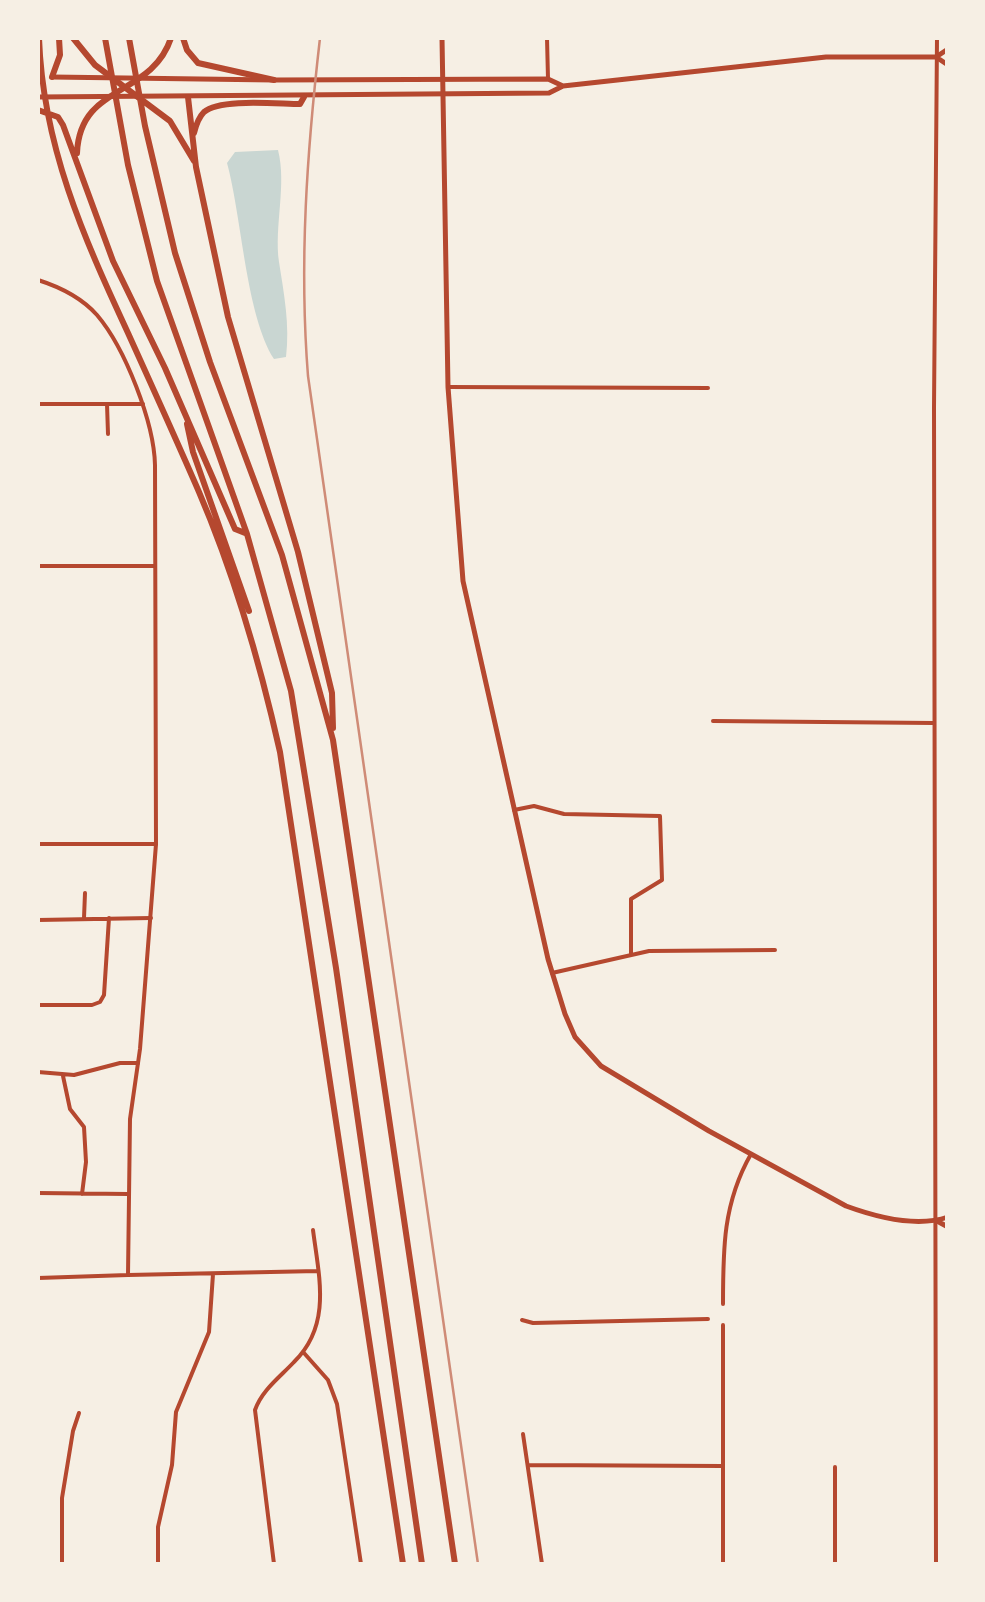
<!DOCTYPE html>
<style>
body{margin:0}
#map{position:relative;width:985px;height:1602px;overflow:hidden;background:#f6efe4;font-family:Poppins,sans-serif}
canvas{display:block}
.frame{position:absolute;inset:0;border:40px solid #f6efe4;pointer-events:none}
</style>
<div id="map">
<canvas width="985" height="1602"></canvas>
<div class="frame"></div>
</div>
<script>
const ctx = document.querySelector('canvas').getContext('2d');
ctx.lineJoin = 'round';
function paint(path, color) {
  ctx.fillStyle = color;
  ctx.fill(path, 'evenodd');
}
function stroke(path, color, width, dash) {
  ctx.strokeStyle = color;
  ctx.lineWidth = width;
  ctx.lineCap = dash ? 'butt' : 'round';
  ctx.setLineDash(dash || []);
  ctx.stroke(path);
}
paint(new Path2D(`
 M278,150C287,185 274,226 279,262C284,294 290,325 286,357L274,359C246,315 242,218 227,163L235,152Z`), '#c9d6d2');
stroke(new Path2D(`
 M547,38L548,79
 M448,387L708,388
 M38,404H143
 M107,404L108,434
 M38,566H155
 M713,721L934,723
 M514,810L534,806L564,814L660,816L662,880L631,899V954
 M38,844H156
 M84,918L85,893
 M38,920L151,918
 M552,973L649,951L775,950
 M38,1005H92L100,1002L104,995L109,918
 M38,1072L74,1075L120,1063H138
 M63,1076L70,1109L84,1127L86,1162L82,1194
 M38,1193L128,1194
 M128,1275L318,1271
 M723,1304C723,1249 723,1203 751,1154
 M522,1320L533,1323L708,1319
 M723,1325V1564
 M304,1353L328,1380L337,1404L361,1564
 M523,1434L542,1564
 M528,1465L722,1466
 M835,1467V1564
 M62,1564V1498L73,1431L79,1413
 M158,1564V1527L172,1465L176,1412L209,1332L213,1274
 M274,1564L255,1410C262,1390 280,1377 294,1362C332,1325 319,1277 313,1230
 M641,1564H652`), '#b5482f', 4);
stroke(new Path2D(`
 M38,280C60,287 81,297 97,315C125,348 154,422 155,465L156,844L140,1049L130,1119L128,1275L38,1278
 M936,1564L934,407L937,38`), '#b5482f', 4);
stroke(new Path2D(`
 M442,38L448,387L463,581L548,959L565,1014L575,1037L601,1066L709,1131L846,1206C876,1217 916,1228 948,1217
 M937,1221L948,1227`), '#b5482f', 5);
stroke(new Path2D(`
 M936,57L948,49
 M52,77L274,80L548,79L563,86
 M38,97L549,93L563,86L826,57H936L948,65`), '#b5482f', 5);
stroke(new Path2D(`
 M39,38C43,146 83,236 128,333C152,386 176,439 199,492C235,576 260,663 280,752L403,1564
 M73,38L95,65L170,121L194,161
 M105,38L128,165L157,281L247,534L291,691L336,968L422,1564
 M129,38L145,126L175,253L210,362L282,555L333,740L455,1564
 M183,38L187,50L198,63L274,80
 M52,77L60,55L59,38
 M188,97L196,167L228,317L298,552L332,693L333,728
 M38,110L58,117L63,125L113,261L165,368L235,529L245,533
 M194,133C196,125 198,118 204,112C220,98 278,104 300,104L304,97
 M77,153C80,83 151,98 171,38
 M187,424L193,452L249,611`), '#b5482f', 6);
stroke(new Path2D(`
 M320,38C307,151 299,262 308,376L478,1564`), '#cf8b77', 2.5);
</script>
